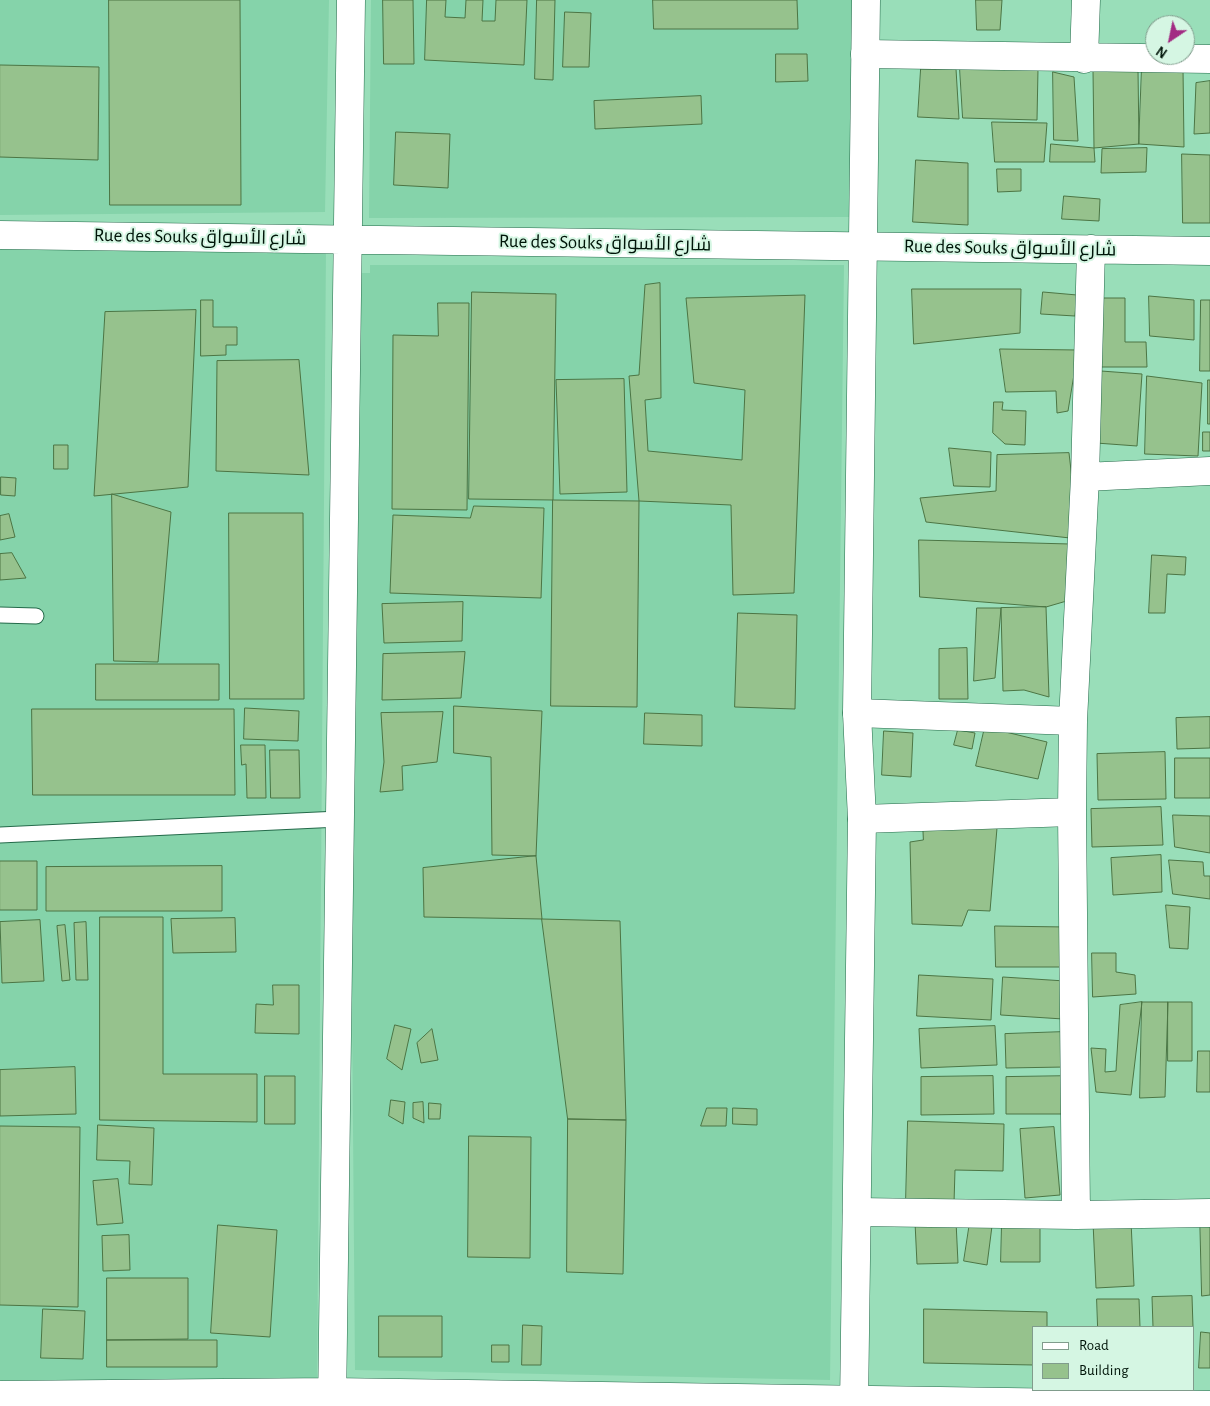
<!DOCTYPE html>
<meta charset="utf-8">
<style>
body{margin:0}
#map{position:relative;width:1210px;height:1406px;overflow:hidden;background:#99deb9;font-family:"Alegreya Sans",sans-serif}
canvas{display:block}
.legend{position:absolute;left:1032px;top:1326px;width:162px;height:65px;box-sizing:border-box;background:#d5f6e3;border:1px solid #809c8c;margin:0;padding:6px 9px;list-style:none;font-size:15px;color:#001509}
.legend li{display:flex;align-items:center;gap:10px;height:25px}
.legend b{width:25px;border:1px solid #809c8c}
.north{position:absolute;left:1145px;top:15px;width:50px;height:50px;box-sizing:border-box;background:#d5f6e3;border:1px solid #809c8c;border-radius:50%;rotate:214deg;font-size:14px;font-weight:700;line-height:20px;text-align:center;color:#001509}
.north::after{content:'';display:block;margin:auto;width:18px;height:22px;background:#a22b83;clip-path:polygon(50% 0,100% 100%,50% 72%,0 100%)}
</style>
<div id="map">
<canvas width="1210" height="1406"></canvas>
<ul class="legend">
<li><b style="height:6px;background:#fff"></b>Road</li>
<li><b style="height:14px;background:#96c28d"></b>Building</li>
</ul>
<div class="north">N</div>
</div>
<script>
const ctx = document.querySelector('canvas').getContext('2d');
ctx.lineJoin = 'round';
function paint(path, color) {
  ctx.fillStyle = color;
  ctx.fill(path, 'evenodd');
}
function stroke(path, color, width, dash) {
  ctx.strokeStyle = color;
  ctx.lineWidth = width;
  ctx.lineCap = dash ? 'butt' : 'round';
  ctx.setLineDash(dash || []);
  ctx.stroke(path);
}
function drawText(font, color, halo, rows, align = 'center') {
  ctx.font = font + ' "Alegreya Sans",Cairo,sans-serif';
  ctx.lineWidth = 4;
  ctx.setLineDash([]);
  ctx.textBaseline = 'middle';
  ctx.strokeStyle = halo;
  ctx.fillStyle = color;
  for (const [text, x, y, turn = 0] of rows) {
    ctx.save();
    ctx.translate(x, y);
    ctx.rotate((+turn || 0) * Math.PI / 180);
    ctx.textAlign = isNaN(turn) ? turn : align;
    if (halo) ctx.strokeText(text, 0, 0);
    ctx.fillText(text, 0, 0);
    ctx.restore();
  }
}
paint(new Path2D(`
 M0,0H329L325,212L0,215Z
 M371,0H853L849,217L369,218Z
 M0,243L326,248L317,1384L0,1380Z
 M370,265H844L830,1380L355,1370L346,273H370Z`), '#85d3aa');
const building = new Path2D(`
 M109,0H240L241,205H110Z
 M383,0H413L414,64H384Z
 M427,0H446L445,17L465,18L466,0H483L482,21H495L496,0H527L524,65L425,60Z
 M537,0H555L553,80L535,79Z
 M653,0H797L798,29H654Z
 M976,0H1002L1000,30H977Z
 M565,12L591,13L589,67H563Z
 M776,54H807L808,81L776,82Z
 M0,65L99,67L98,160L0,157Z
 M1142,66L1183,69L1184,147L1139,144Z
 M921,69H956L959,119L918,117Z
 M960,69H1038L1037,120L963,118Z
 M1138,69L1139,144L1094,148L1093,70Z
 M1053,72L1074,77L1078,141L1054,140Z
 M1210,81V133L1194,134L1196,83Z
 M701,96L702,124L595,129L594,101Z
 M992,122L1047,123L1044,162H995Z
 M396,132L450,134L448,188L394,185Z
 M1051,144L1094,148L1095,162H1050Z
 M1147,148L1146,172L1101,173L1102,149Z
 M1182,154L1210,155V223H1183Z
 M916,160L968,163V225L913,222Z
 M997,169H1021V191L998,192Z
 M1064,196L1100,199L1099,221L1062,219Z
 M660,283L661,398L645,400L648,451L742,460L745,390L694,383L686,298L805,295L794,593L733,595L731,505L639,501L629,376L639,375L645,285Z
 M912,289H1021L1020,333L914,344Z
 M472,292L556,294L553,500L469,499Z
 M1043,292L1077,295L1075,316L1041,314Z
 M1149,296L1194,300V340L1150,336Z
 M1100,298H1125V342H1146L1147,367H1100Z
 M201,300H213V327H237V345H226V355L201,356Z
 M1201,300H1210V371H1200Z
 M438,303H469L467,510L392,509L393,335L438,336Z
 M196,310L188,487L94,496L105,312Z
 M1000,349L1078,350L1068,411L1057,413L1056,391L1006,392Z
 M299,360L309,475L216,471L217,361Z
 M1101,371L1142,374L1137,446L1096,443Z
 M1147,376L1202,383L1198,456L1145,454Z
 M624,379L627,492L560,494L556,380Z
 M1208,380H1210V424H1208Z
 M994,402H1003L1002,410L1026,411L1025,445L1005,444L993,433Z
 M1203,432H1210V451H1203Z
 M54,445H68V469H54Z
 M949,448L991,452L990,487L954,486Z
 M1069,453L1079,539L926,522L920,498L996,491L997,455Z
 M1,477L16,478L15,496L1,495Z
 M112,494L171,512L158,662L114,661Z
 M553,500L639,501L637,707L551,706Z
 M474,506L544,508L541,598L390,593L393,515L470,518Z
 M229,513H303L304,699H230Z
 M9,514L15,537L0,540V516Z
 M919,540L1070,544V600L1046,607L920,597Z
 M12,553L26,578L0,580V554Z
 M1152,555L1186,557L1185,575L1167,574L1165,613H1149Z
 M463,602L462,641L384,643L382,604Z
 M1046,607L1049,697L1024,690L1003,691L1001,608Z
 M977,608H1001L995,678L974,681Z
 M738,613L797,615L795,709L735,707Z
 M967,648L968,699H939V649Z
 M465,652L461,698L382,700L383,654Z
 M96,664H219V700H96Z
 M454,706L542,711L536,856L492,855L491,757L454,753Z
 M245,708L299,711L298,741L244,739Z
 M32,709H234L235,795H33Z
 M443,712L437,762L402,766L403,790L380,792L384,762L381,713Z
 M645,713L702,715V746L644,744Z
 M1210,717V748L1177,749L1176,718Z
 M985,727L1047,742L1038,779L976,766Z
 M958,730L975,733L972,749L954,745Z
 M884,731L913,733L911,777L882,775Z
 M241,745H265L266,798H247L246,764L242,765Z
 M270,750H299L300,798H271Z
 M1165,752L1166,799L1098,800L1097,754Z
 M1175,758H1210V798H1175Z
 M1161,807L1163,845L1092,847L1091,809Z
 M1173,815L1210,816V853L1175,847Z
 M923,823L997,828L990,911L968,910L962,926L912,924L910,842L923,840Z
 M1161,855L1162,892L1113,895L1111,858Z
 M536,856L542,919L424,917L423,868Z
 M1169,860L1203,862L1204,876H1210V899L1173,894Z
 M0,861H37V910H0Z
 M222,866V911H46V867Z
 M1166,905L1190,907L1188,949L1170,948Z
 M100,917H163V1074H257V1122L100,1120Z
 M235,918L236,952L173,953L171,919Z
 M542,919L620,921L626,1120L568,1119Z
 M40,920L44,981L2,983L0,922Z
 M86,922L88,980H76L74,923Z
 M65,925L70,980L62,981L57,926Z
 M995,926L1067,927V967H996Z
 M1092,953H1116V972L1135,975L1136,994L1093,997Z
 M919,975L993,979L991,1020L917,1016Z
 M1003,977L1065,981L1063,1019L1001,1015Z
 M273,985H299V1034L255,1033L256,1004L273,1005Z
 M1142,1002H1168L1165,1097L1140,1098Z
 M1142,1002L1131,1095L1096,1092L1091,1048L1106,1049L1105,1072L1116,1071L1120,1005Z
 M1168,1002H1192V1061H1168Z
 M395,1025L411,1029L402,1070L387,1059Z
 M995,1026L997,1065L921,1068L919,1029Z
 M432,1029L438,1060L421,1063L417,1043Z
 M1064,1032L1065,1067L1006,1068L1005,1034Z
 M1198,1051H1210V1092H1197Z
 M75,1067L76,1114L0,1116V1070Z
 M265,1076H295V1124H265Z
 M993,1076L994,1114L921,1115V1077Z
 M1073,1076L1074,1114H1006V1077Z
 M391,1100L405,1102L403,1124L389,1116Z
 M423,1102L424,1123L413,1118V1103Z
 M429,1103L441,1104L440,1119H429Z
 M707,1108H727L726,1126H701Z
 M733,1108L757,1109V1125L733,1124Z
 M568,1119L626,1120L623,1274L567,1272Z
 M908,1121L1004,1124L1003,1171L955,1170L954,1203L906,1201Z
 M98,1125L154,1128L152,1185L129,1184L130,1161L97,1160Z
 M0,1126L80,1127L78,1307L0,1305Z
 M1054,1127L1060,1195L1025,1198L1020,1129Z
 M469,1136L531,1137L530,1258L468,1257Z
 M118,1179L123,1223L97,1225L93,1181Z
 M1200,1213H1210V1295L1202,1296Z
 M956,1221L958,1263L917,1264L915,1222Z
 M1131,1221L1134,1286L1096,1288L1093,1222Z
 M970,1222L992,1226L987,1265L964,1261Z
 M1002,1222H1040V1262H1001Z
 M218,1225L277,1230L270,1337L211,1333Z
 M129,1235L130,1270L103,1271L102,1236Z
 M107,1278H188V1339L107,1340Z
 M1192,1296L1193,1327H1153L1152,1297Z
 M1097,1299H1139L1140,1327H1098Z
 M43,1309L85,1311L83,1359L41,1358Z
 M924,1309L1047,1312V1327H1034V1365L924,1363Z
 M379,1316H442V1357H379Z
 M523,1325L542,1326L541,1365H522Z
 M1201,1332L1210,1333V1368H1199Z
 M107,1340H217V1367H107Z
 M492,1345H509V1362H492Z`);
paint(building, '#96c28d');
stroke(building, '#4c7544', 1);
const lane = new Path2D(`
 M0,615L36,616
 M0,835L339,819`);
const street = new Path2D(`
 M865,54L1210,59
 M1084,59L1086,0
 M0,235L1210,251
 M1085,477L1210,471
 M857,713L1073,721
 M1072,812L1076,1215
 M862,819L1072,812L1073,721L1085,477L1091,249
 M857,1212L1076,1215L1210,1213
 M0,1395L332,1392L1210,1405
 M332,1406L351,0`);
const secondary = new Path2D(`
 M854,1406L862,819L857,713L866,0`);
stroke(lane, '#246a4a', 17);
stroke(street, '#246a4a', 29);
stroke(secondary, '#246a4a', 29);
stroke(lane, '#fff', 15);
stroke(street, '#fff', 28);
stroke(secondary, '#fff', 28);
drawText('19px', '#001509', '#d5f6e3', [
 ["Rue des Souks شارع الأسواق",200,237,1],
 ["Rue des Souks شارع الأسواق",605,243,1],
 ["Rue des Souks شارع الأسواق",1010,248,1]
]);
</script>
